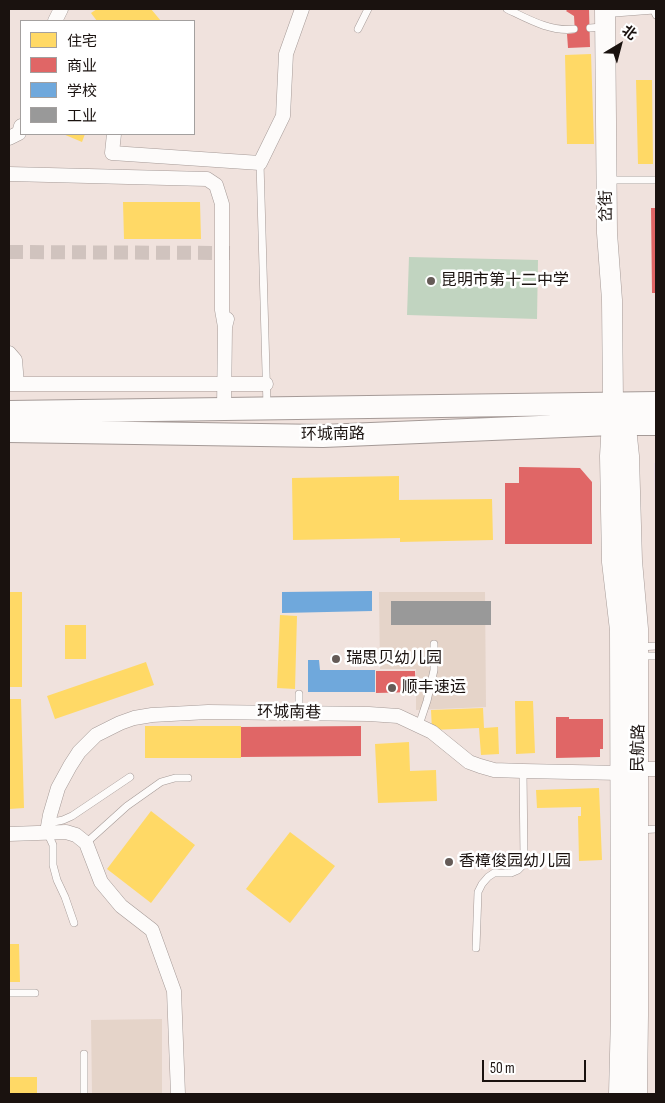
<!DOCTYPE html>
<meta charset="utf-8">
<style>
body{margin:0}
#map{position:relative;width:665px;height:1103px;overflow:hidden;background:#f0e2dd;font-family:"Sofia Sans Condensed","Noto Sans SC",sans-serif}
canvas{display:block}
.frame{position:absolute;inset:0;border:10px solid #1a120f;pointer-events:none}
.legend{position:absolute;left:20px;top:20px;width:175px;height:115px;box-sizing:border-box;background:#fff;border:1px solid #a3a09f;margin:0;padding:6px 9px;list-style:none;font-size:15px;color:#1a120f}
.legend li{display:flex;align-items:center;gap:10px;height:25px}
.legend b{width:25px;border:1px solid #a3a09f}
.north{position:absolute;left:595px;top:20px;width:50px;height:50px;-webkit-text-stroke:4px #fff;paint-order:stroke;rotate:37deg;font-size:14px;font-weight:700;line-height:20px;text-align:center;color:#1a120f}
.north::after{content:'';display:block;margin:auto;width:18px;height:22px;background:#1a120f;clip-path:polygon(50% 0,100% 100%,50% 72%,0 100%)}
.scale{position:absolute;left:482px;top:1060px;width:104px;height:22px;box-sizing:border-box;border:2px solid #1a120f;border-top:0;padding-left:6px;font-size:15px;line-height:18px;white-space:nowrap;color:#1a120f;-webkit-text-stroke:4px #fff;paint-order:stroke}
</style>
<div id="map">
<canvas width="665" height="1103"></canvas>
<div class="frame"></div>
<ul class="legend">
<li><b style="height:14px;background:#ffd966"></b>住宅</li>
<li><b style="height:14px;background:#e06666"></b>商业</li>
<li><b style="height:14px;background:#6fa8dc"></b>学校</li>
<li><b style="height:14px;background:#999"></b>工业</li>
</ul>
<div class="north">北</div>
<div class="scale">50 m</div>
</div>
<script>
const ctx = document.querySelector('canvas').getContext('2d');
ctx.lineJoin = 'round';
function paint(path, color) {
  ctx.fillStyle = color;
  ctx.fill(path, 'evenodd');
}
function stroke(path, color, width, dash) {
  ctx.strokeStyle = color;
  ctx.lineWidth = width;
  ctx.lineCap = dash ? 'butt' : 'round';
  ctx.setLineDash(dash || []);
  ctx.stroke(path);
}
function drawText(font, color, halo, rows, align = 'center') {
  ctx.font = font + ' "Sofia Sans Condensed","Noto Sans SC",sans-serif';
  ctx.lineWidth = 5;
  ctx.setLineDash([]);
  ctx.textBaseline = 'middle';
  ctx.strokeStyle = halo;
  ctx.fillStyle = color;
  for (const [text, x, y, turn = 0] of rows) {
    ctx.save();
    ctx.translate(x, y);
    ctx.rotate((+turn || 0) * Math.PI / 180);
    ctx.textAlign = isNaN(turn) ? turn : align;
    if (halo) ctx.strokeText(text, 0, 0);
    ctx.fillText(text, 0, 0);
    ctx.restore();
  }
}
paint(new Path2D(`
 M654,463H656V556Z`), '#e8dbe4');
paint(new Path2D(`
 M379,592H485L486,707L416,710V669H380Z
 M162,1019V1094H92L91,1020Z`), '#e5d4c9');
paint(new Path2D(`
 M409,257L538,260L537,319L407,315Z`), '#c1d4c0');
paint(new Path2D(`
 M97,9H151L161,21H97L91,13Z
 M591,54L594,144H567L565,55Z
 M636,80H652L653,164H638Z
 M63,134H85L82,142Z
 M123,202H200L201,239H124Z
 M399,476V500L492,499L493,540L400,542V538L293,540L292,478Z
 M9,592H22V687H9Z
 M280,615L297,616L295,689L277,688Z
 M65,625H86V659H65Z
 M146,662L154,685L55,719L47,696Z
 M9,699H21L24,808L9,809Z
 M515,701H533L535,753L516,754Z
 M483,708L484,728L498,727L499,754L481,755L479,728L432,730L431,710Z
 M145,726H241V758H145Z
 M409,742L410,771L436,770L437,801L378,803L375,744Z
 M599,788L602,860L579,861L578,816H581V807L537,808L536,790Z
 M151,811L195,845L151,903L107,869Z
 M290,832L335,866L290,923L246,889Z
 M9,944H19L20,982H9Z
 M9,1077H37V1094H9Z`), '#ffd966');
paint(new Path2D(`
 M568,9H589L590,47L568,48L567,34L575,33L574,16L566,11Z
 M651,208H656V293H652Z
 M519,467L580,468L592,482V544H505V483H519Z
 M376,671H415L416,692L376,693Z
 M556,717H569V719H603V749H600V757L556,758Z
 M361,726V756L241,757V727Z`), '#e06666');
paint(new Path2D(`
 M372,591V611L282,613V592Z
 M308,660H319L320,670H375V692H308Z`), '#6fa8dc');
paint(new Path2D(`
 M391,601H491V625H391Z`), '#999');
stroke(new Path2D(`
 M9,252L230,253`), '#d0c3be', 14, [14, 7]);
const lane = new Path2D(`
 M507,9C528,19 550,32 574,29
 M615,13L654,10L656,15
 M590,28L602,27
 M358,29L368,9
 M260,163L267,406
 M617,180H656
 M639,647L656,646
 M639,656H656
 M299,713V694
 M419,725L427,701L434,670V644
 M49,823L63,820L72,816L130,777
 M638,830L656,829
 M47,832L53,845V865L57,880L65,897L74,923
 M86,843L127,806L161,782L175,778H188
 M476,948L478,892L482,884L488,877L494,873H511L518,870L522,866L524,859L523,771
 M9,993H35
 M84,1054V1094`);
const street = new Path2D(`
 M55,21L61,9
 M114,134L112,153L260,163L283,116L286,54L302,9
 M9,138L19,133L21,126
 M9,174L207,179L216,185L222,204V310L225,327
 M9,353L15,360L17,384
 M9,384H266
 M224,409L225,327L227,319
 M639,769H656
 M47,832L50,815L58,788L70,766L79,752L96,735L120,723L134,718L152,715L208,712L369,714L398,716L432,732L469,762L480,766L494,770L523,771L621,773
 M9,834L66,832L76,835L86,843L101,882L121,906L152,930L174,991L178,1094`);
const secondary = new Path2D(`
 M605,9L607,233L612,300L613,403L610,456L612,562L620,630L621,1015L619,1094
 M624,408L629,456L632,561L638,629V1015L637,1094`);
const primary = new Path2D(`
 M9,412L656,403
 M9,431L323,436L612,424H656`);
stroke(lane, '#a59a97', 8);
stroke(street, '#a59a97', 15);
stroke(secondary, '#a59a97', 21);
stroke(primary, '#a59a97', 24);
stroke(lane, '#fdfbfa', 7);
stroke(street, '#fdfbfa', 14);
stroke(secondary, '#fdfbfa', 20);
stroke(primary, '#fdfbfa', 22);
for (const [x, y, r, color] of [
 [431,281,5,"#655b57"],
 [336,659,5,"#655b57"],
 [392,688,5,"#655b57"],
 [449,862,5,"#655b57"]
]) {
  const dot = new Path2D();
  dot.arc(x, y, r, 0, 2 * Math.PI);
  ctx.fillStyle = color;
  ctx.fill(dot);
  stroke(dot, '#fff', 2);
}
drawText('16px', '#1a120f', '#fff', [
 ["岔街",607,206,-91],
 ["环城南路",333,435,-1],
 ["环城南巷",289,713,1],
 ["民航路",639,748,-89]
]);
drawText('16px', '#1a120f', '#fff', [
 ["昆明市第十二中学",441,281],
 ["瑞思贝幼儿园",346,659],
 ["顺丰速运",402,688],
 ["香樟俊园幼儿园",459,862]
], 'left');
</script>
